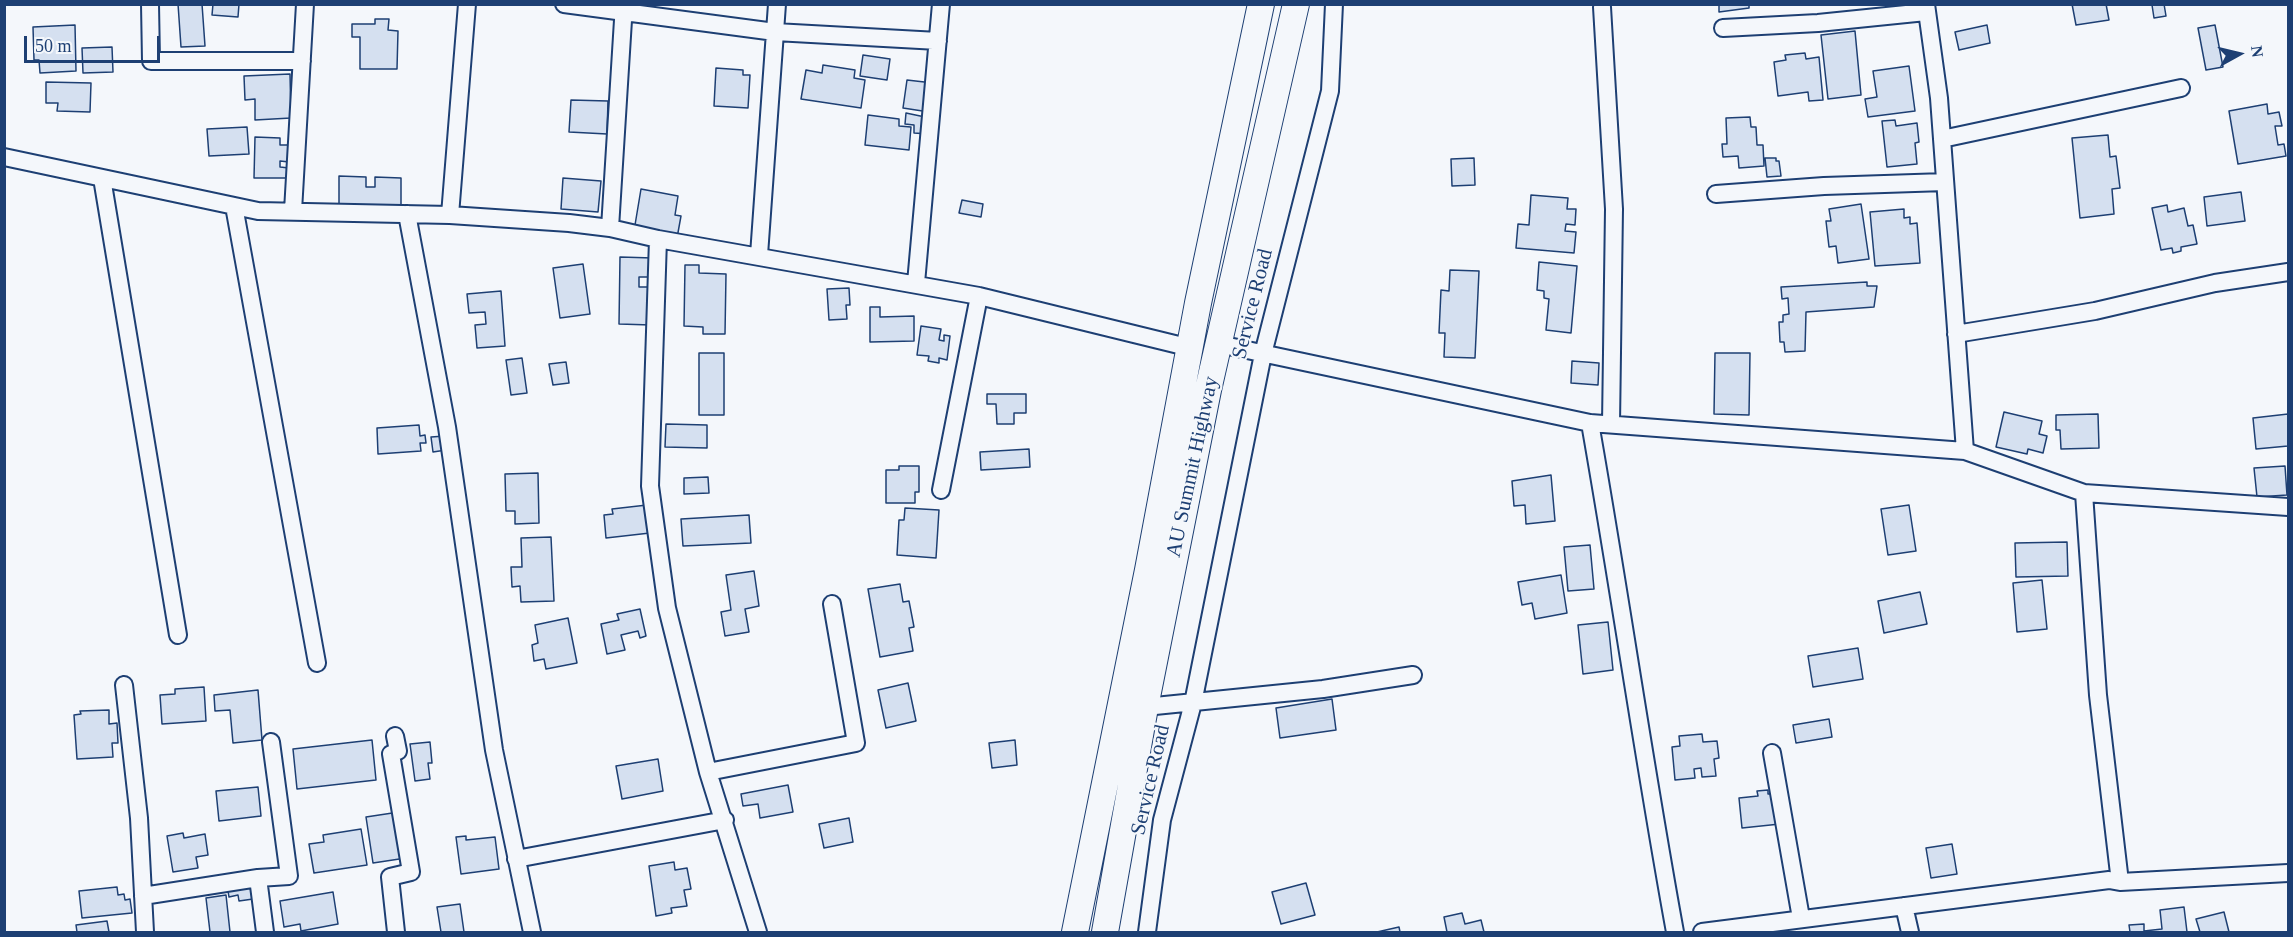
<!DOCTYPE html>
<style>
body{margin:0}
#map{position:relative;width:2293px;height:937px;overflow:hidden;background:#f4f7fb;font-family:"Times New Roman",serif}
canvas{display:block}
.frame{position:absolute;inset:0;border:6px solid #1d3f73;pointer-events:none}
.north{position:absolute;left:2209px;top:24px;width:60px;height:60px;-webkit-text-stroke:4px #f4f7fb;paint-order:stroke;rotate:82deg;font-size:16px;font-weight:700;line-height:24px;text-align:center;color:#1d3f73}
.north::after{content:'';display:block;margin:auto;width:21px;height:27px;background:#1d3f73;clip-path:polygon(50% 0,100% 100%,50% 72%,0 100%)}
.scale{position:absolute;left:24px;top:36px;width:136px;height:27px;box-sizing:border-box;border:3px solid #1d3f73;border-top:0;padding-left:8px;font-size:18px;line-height:21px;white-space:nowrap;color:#1d3f73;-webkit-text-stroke:4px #f4f7fb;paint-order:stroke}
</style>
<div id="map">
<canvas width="2293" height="937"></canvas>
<div class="frame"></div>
<div class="north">N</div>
<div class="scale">50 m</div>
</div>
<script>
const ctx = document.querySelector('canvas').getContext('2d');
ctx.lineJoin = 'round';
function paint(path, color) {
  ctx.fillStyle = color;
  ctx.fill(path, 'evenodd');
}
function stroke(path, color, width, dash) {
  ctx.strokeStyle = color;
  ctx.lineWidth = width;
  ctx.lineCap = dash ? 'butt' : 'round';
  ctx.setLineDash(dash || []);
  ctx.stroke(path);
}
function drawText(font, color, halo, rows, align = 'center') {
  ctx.font = font + ' "Times New Roman",serif';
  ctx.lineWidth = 4.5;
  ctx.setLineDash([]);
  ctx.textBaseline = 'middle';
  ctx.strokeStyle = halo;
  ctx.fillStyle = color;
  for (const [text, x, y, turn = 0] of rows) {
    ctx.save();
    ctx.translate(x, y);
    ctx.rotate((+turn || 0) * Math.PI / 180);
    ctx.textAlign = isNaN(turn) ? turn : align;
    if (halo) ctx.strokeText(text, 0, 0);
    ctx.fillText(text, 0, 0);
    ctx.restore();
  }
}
const building = new Path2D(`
 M178,4H202L205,46L181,47Z
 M213,4H239L238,17L212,15Z
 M1719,4H1749V8L1719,12Z
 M2072,4H2106L2109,20L2076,25Z
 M2164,4L2166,16L2154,18L2152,5Z
 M375,19H389L388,30L398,31L397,69H360V37H352V24H375Z
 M75,25L76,71L40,73L39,60H34L33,27Z
 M1987,25L1990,43L1959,50L1955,32Z
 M2215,25L2223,67L2206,70L2198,28Z
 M1855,31L1861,95L1828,99L1821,35Z
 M112,47L113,72L83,73L82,48Z
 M1805,53L1806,59L1819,57L1823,100L1809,101L1808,92L1778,96L1774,62L1786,60L1785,55Z
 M863,55L890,59L887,80L860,76Z
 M823,65L855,70L854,78L865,80L861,108L801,99L806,70L822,73Z
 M1909,66L1915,111L1868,117L1865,99L1877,97L1873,71Z
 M716,68L743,70V75H750L748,108L714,106Z
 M290,74L291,118L255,120V99L245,100L244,76Z
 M907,80L933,83L929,112L903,108Z
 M46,82L91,83L90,112L57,111L58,103H46Z
 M571,100L608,101L607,134L569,132Z
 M2267,104L2268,114L2279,112L2282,126H2275L2278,145L2284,144L2286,156L2238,164L2229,111Z
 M906,113L925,117L928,134L914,133V125L905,124Z
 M868,115L899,119V126L911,127L909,150L865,145Z
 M1750,117L1751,127H1756L1757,145H1763L1764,166L1739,168L1738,156L1723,157L1722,144H1727L1726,118Z
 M1895,120L1896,126L1917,123L1919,142L1915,143L1917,164L1887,167L1882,121Z
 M247,127L249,154L209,156L207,129Z
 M2108,135L2110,157L2116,156L2120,188L2112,189L2114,214L2080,218L2072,138Z
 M255,137L280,138V145H289V162L280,161V167L289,168V178H254Z
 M1474,158L1475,185L1452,186L1451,159Z
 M1765,158H1776V161H1779L1781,176L1767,177Z
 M339,176L366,177V187H375V177L401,178V209L339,207Z
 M563,178L601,181L598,212L561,209Z
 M641,189L678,196L675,215L681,216L677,238L634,231Z
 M2241,192L2245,221L2207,226L2204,197Z
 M1531,195L1568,198L1567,209H1576L1575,225L1566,224L1565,231L1576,232L1574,253L1516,248L1518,224L1529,225Z
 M962,200L983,204L981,217L959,213Z
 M1861,204L1869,259L1838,263L1836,246L1829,247L1826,221H1831L1829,209Z
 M2167,205L2168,212L2184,208L2188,226L2193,225L2197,244L2181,247V251L2173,253L2172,248L2161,250L2152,208Z
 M1904,209V218L1910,217V224L1917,223L1920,263L1875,266L1870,212Z
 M620,257L653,258L652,277H639V287H652L651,325L619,324Z
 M1539,262L1577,266L1571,333L1546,330L1549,299L1544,298V291L1537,290Z
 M583,264L590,314L560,318L553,268Z
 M685,265H699V273L726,274L725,334H703V327L684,326Z
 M1450,270L1479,271L1475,358L1444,357L1445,333H1439L1441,290L1449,291Z
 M1867,282V286H1877L1874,307L1806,312L1805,351L1785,352L1784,342H1780L1779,322H1783V315L1789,314L1788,298L1782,299L1781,287Z
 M849,288L850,305H846L847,319L829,320L827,289Z
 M501,291L505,346L477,348L475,325L486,324L485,312L469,313L467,294Z
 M870,307H880V317L914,316V341L870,342Z
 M921,326L941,329L939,340L944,341V335L950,336L947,360L939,358V363L928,361L929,356L917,355Z
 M699,353H724V415H699Z
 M1715,353H1750L1749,415L1714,414Z
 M522,358L527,393L511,395L506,360Z
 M1572,361L1599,363L1598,385L1571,383Z
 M566,362L569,383L553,385L549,364Z
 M987,394H1026V413H1014V424H997L996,404H987Z
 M2004,412L2042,421L2039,434L2047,436L2043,453L2028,449L2027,454L1996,447Z
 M2098,414L2099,448L2061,449L2060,430H2056V415Z
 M2288,414V446L2256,449L2253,418Z
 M666,424L707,425V448L665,447Z
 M419,425L420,436L425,435L426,443H420L421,451L378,454L377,428Z
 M445,436L446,450L433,452L431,437Z
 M1029,449L1030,467L981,470L980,452Z
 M899,466H919V492H915V503H886V470H899Z
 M2285,466L2287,495L2257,497L2254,468Z
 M538,473L539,523L515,524V511H506L505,474Z
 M1551,475L1555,521L1526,524L1525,505L1514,506L1512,481Z
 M708,477L709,493L684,494V478Z
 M647,505L650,533L606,538L604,515L613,514L612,509Z
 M1909,505L1916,551L1888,555L1881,509Z
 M905,508L939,510L936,558L897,555L899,520H904Z
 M749,515L751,543L683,546L681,519Z
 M551,537L554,601L521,602L520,586L512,587L511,567H522L521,538Z
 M2067,542L2068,576L2016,577L2015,543Z
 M1590,545L1594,589L1568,591L1564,547Z
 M754,571L759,606L745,609L749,632L725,636L721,612L731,610L726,575Z
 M1561,575L1567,613L1535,619L1532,603L1522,605L1518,582Z
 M2042,580L2047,629L2017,632L2013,583Z
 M900,584L903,602L909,601L914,627L909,628L913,651L880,657L868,589Z
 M1920,592L1927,624L1884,633L1878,601Z
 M640,609L646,636L640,638L638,631L621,635L625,650L607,654L601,624L619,620L617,614Z
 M568,618L577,663L546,669L544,659L534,661L532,645L538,643L535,625Z
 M1608,622L1613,670L1583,674L1578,625Z
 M1858,648L1863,679L1813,687L1808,656Z
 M908,683L916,721L886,728L878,690Z
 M204,687L206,721L162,724L160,695L175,694V689Z
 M258,690L262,740L233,743L230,710L215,711L214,695Z
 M1332,699L1336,730L1280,738L1276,708Z
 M109,710V724L117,723L118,743H112L113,757L77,759L74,715L81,714L80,711Z
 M1829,719L1832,737L1796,743L1793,725Z
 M1702,734L1703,742L1717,741L1719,758L1714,759L1716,776L1702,777L1701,768L1694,769L1695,778L1675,780L1672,747L1680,746L1679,736Z
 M372,740L376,780L297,789L293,749Z
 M1015,740L1017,765L992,768L989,743Z
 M430,742L432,763H428L430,779L415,781L410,744Z
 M658,759L663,791L622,799L616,766Z
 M788,785L793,812L760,818L758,804L743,806L741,794Z
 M258,787L261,816L219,821L216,791Z
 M1768,790V794H1777L1780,824L1742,828L1739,798L1758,796L1757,791Z
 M399,812L406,858L373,863L366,817Z
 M849,818L853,842L824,848L819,824Z
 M361,829L367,865L314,873L309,844L324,842L323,835Z
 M183,833L184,838L205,834L208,855L196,857L198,868L173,872L167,836Z
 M466,836V840L495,837L499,869L461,874L456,837Z
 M1952,844L1957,874L1931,878L1926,848Z
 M674,862L675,870L687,868L691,889L684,890L687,906L671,908L672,913L656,916L649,866Z
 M1306,883L1315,915L1281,924L1272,892Z
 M258,886L260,898L239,901L238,895L229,897L228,891Z
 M117,887L118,895L124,894L125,900L130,899L132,913L82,918L79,891Z
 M333,892L338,924L301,931L300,924L284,927L280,901Z
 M226,895L230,932H210L206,898Z
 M460,904L464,932H441L437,907Z
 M2184,907L2187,932H2130L2129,925L2144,924V931L2162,929L2160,910Z
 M2224,912L2229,932H2200L2196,919Z
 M1462,913L1465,924L1481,920L1484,932H1447L1444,917Z
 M107,921L109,932H77L76,925Z
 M1399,927L1400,932H1377Z`);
paint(building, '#d5e0f0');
stroke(building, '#1d3f73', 1.5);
const minor = new Path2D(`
 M150,4L151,61H302
 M564,4L775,32L938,41
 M1926,4L1939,98L1965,451
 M1602,7L1614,209L1611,424
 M1723,28L1818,23L1926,12
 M1942,139L2181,88
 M4,157L258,211L450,215L569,223L610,228L658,239L979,296L1191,348
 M102,178L178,635
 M1716,194L1824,186L1945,182
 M234,206L317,663
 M293,211L305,4
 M407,214L447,427L494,750L532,932
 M450,215L467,4
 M610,228L624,4
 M658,239L650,486L667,608L708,772L758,932
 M759,255L777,4
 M916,283L941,4
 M1956,334L2095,311L2215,283L2288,272
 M1219,344L1590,423L1965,451L2084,493L2288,507
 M1590,423C1620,593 1644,763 1675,932
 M941,490L979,296
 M2084,493L2098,695L2120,882
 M124,685L139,818L145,932
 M1145,707L1323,689L1413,675
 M395,736L398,751L391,754L411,872L390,877L396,932
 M1772,753L1801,918
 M708,772L856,743L832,604
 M516,859L725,820
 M143,896L258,878
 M1904,906L1910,932
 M265,932L258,878L289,876L271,742
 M1147,932L1162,820L1193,703L1263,354L1330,91L1334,4
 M1702,932L2109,880L2120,882L2288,873`);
const primary = new Path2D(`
 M1075,932L1148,570L1198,303L1261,4
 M1105,932L1145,707L1208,390L1296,4`);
stroke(minor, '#1d3f73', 20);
stroke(primary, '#1d3f73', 28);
stroke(minor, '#f4f7fb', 16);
stroke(primary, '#f4f7fb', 26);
drawText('21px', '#1d3f73', '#f4f7fb', [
 ["Service Road",1253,304,-76],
 ["AU Summit Highway",1193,467,-78],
 ["Service Road",1151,780,-77]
]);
</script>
